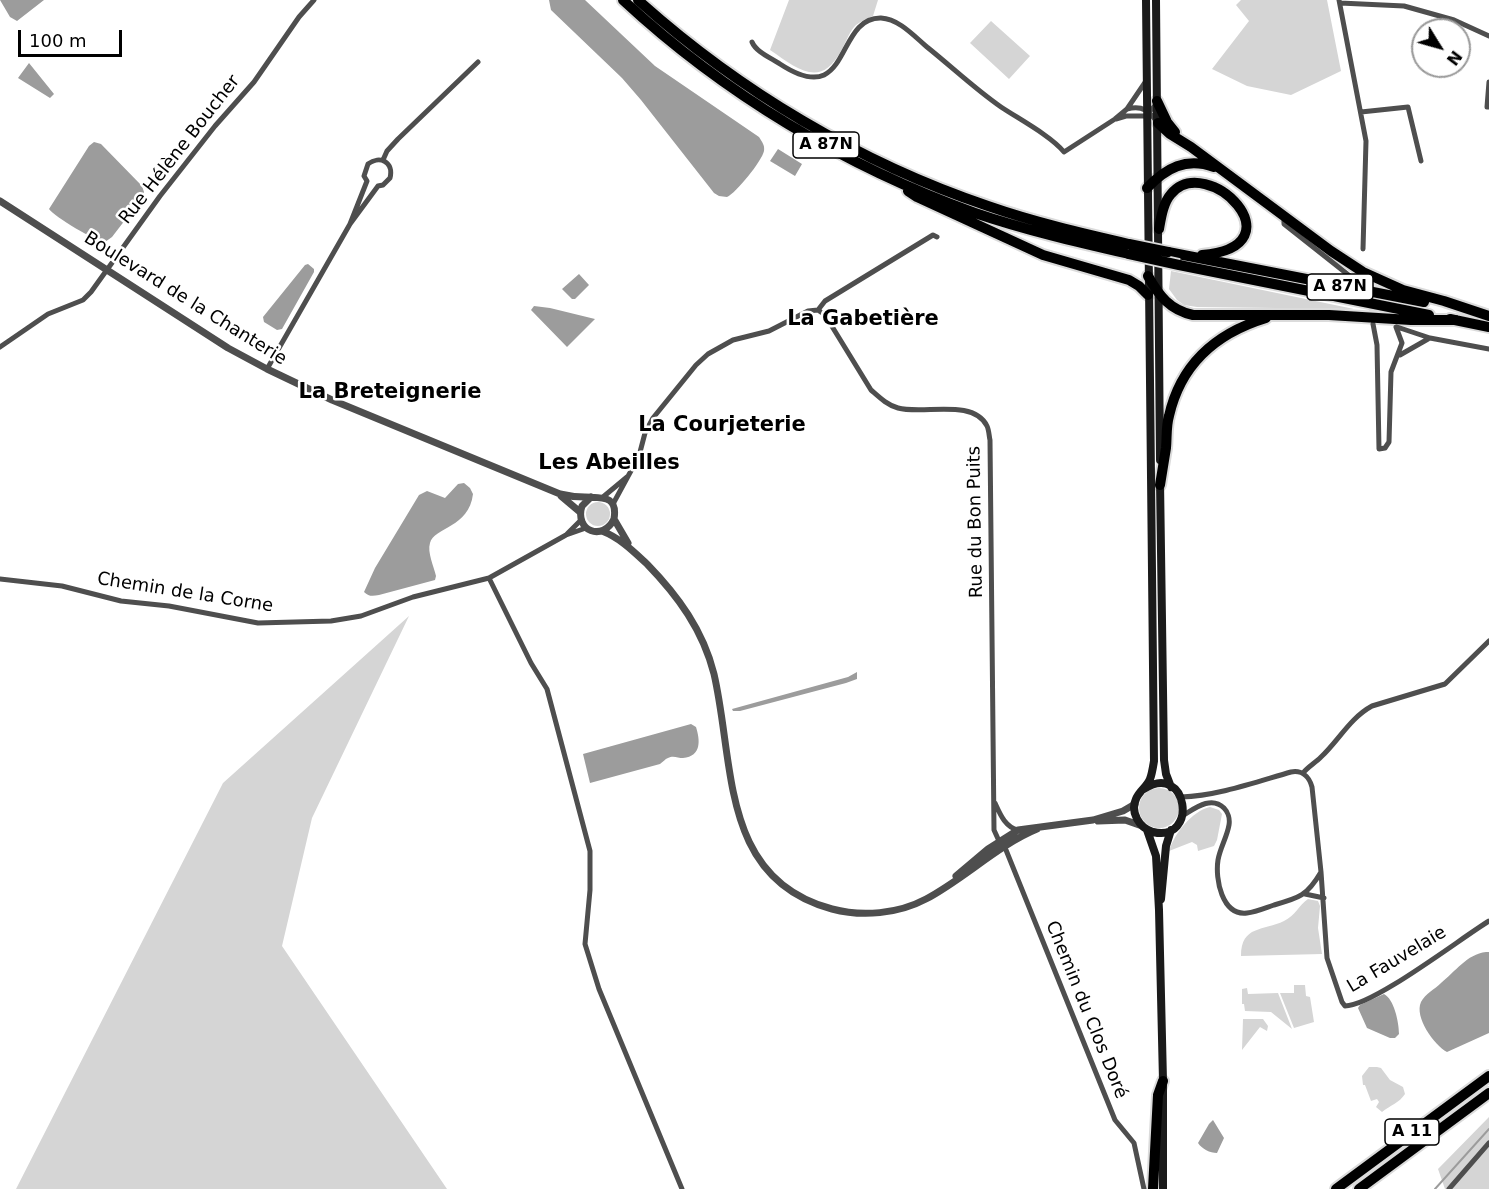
<!DOCTYPE html>
<meta charset="utf-8">
<style>
body{margin:0}
#map{position:relative;width:1489px;height:1189px;overflow:hidden;background:#fff;font-family:"DejaVu Sans",sans-serif}
canvas{display:block}
.north{position:absolute;left:1411px;top:18px;width:60px;height:60px;box-sizing:border-box;background:#fff;border:2px solid #999;border-radius:50%;rotate:127deg;font-size:16px;font-weight:700;line-height:24px;text-align:center;color:#000}
.north::after{content:'';display:block;margin:auto;width:21px;height:27px;background:#000;clip-path:polygon(50% 0,100% 100%,50% 72%,0 100%)}
.scale{position:absolute;left:18px;top:30px;width:104px;height:27px;box-sizing:border-box;border:3px solid #000;border-top:0;padding-left:8px;font-size:18px;line-height:21px;white-space:nowrap;color:#000;-webkit-text-stroke:4px #fff;paint-order:stroke}
</style>
<div id="map">
<canvas width="1489" height="1189"></canvas>
<div class="north">N</div>
<div class="scale">100 m</div>
</div>
<script>
const ctx = document.querySelector('canvas').getContext('2d');
ctx.lineJoin = 'round';
function paint(path, color) {
  ctx.fillStyle = color;
  ctx.fill(path, 'evenodd');
}
function stroke(path, color, width, dash) {
  ctx.strokeStyle = color;
  ctx.lineWidth = width;
  ctx.lineCap = dash ? 'butt' : 'round';
  ctx.setLineDash(dash || []);
  ctx.stroke(path);
}
function drawText(font, color, halo, rows, align = 'center') {
  ctx.font = font + ' "DejaVu Sans",sans-serif';
  ctx.lineWidth = 5;
  ctx.setLineDash([]);
  ctx.textBaseline = 'middle';
  ctx.strokeStyle = halo;
  ctx.fillStyle = color;
  for (const [text, x, y, turn = 0] of rows) {
    ctx.save();
    ctx.translate(x, y);
    ctx.rotate((+turn || 0) * Math.PI / 180);
    ctx.textAlign = isNaN(turn) ? turn : align;
    if (halo) ctx.strokeText(text, 0, 0);
    ctx.fillText(text, 0, 0);
    ctx.restore();
  }
}
paint(new Path2D(`
 M789,0H878L873,16C868,18 861,21 856,25C850,30 846,42 842,49C821,90 798,69 770,50Z
 M1241,0H1327L1341,71L1291,95L1247,86L1212,69L1249,21L1236,5Z
 M991,21L1030,56L1009,79L970,43Z
 M1171,271L1354,309L1197,307L1184,305L1177,300L1169,289Z
 M586 514a12 12 0 1 1 24 0a12 12 0 1 1-24 0Z
 M409,616L312,818L282,946L447,1189H16L223,783Z
 M1139 808a20 20 0 1 1 40 0a20 20 0 1 1-40 0Z
 M1210,807L1219,810L1222,814L1217,840L1214,846L1198,851L1197,845L1192,842L1169,851C1174,834 1192,811 1210,807Z
 M1308,899L1318,901L1320,906L1318,928L1322,954L1241,956C1241,925 1264,931 1284,921C1295,916 1299,905 1308,899Z
 M1294,985H1305L1306,996L1310,997L1314,1022L1294,1028L1280,993H1294Z
 M1247,988L1248,994L1278,993L1292,1029L1271,1012L1245,1011L1244,1004H1242V989Z
 M1243,1019H1263L1268,1026L1267,1031L1260,1027L1242,1050Z
 M1369,1067H1377L1381,1068L1390,1080L1403,1087L1405,1094C1399,1103 1391,1105 1382,1112L1376,1107L1379,1102L1377,1099L1371,1101L1365,1085H1363L1362,1076Z
 M1489,1117V1189H1445L1438,1169Z`), '#d5d5d5');
paint(new Path2D(`
 M0,0H44L17,21L10,17Z
 M549,0H585L655,66L759,137C762,142 765,145 764,151C762,161 736,193 727,197L719,196L714,193L641,100L622,78L551,10Z
 M29,63L54,94L50,98L18,78Z
 M94,142L101,144L142,186L144,192L142,198L112,237L105,242C95,241 55,217 49,209L89,146Z
 M778,149L802,164L795,176L770,161Z
 M308,264L314,269V272L282,329L277,330L264,322L263,317L305,265Z
 M579,274L589,285L575,299H572L562,289Z
 M534,306L550,308L595,319L567,347L531,310Z
 M464,483L470,488L473,494C469,528 434,527 430,543C427,552 434,567 436,576L435,580L379,595C373,596 369,597 364,592L375,568L419,495L427,491L445,498L458,484Z
 M857,672V679L846,683L740,711H733L732,709L848,677Z
 M691,724L696,727C700,740 702,756 683,758C678,758 673,755 668,758C665,759 663,762 660,764L590,783L583,754Z
 M1486,952H1489V1033L1447,1052C1434,1045 1414,1017 1421,1002C1425,994 1435,989 1441,983C1455,972 1467,954 1486,952Z
 M1384,994C1394,999 1399,1022 1399,1034L1395,1038H1390L1367,1028L1358,1008L1360,1005Z
 M1213,1120L1224,1138L1217,1153C1210,1153 1202,1149 1198,1143L1209,1124Z`), '#9c9c9c');
stroke(new Path2D(`
 M1435,1189L1489,1129`), '#9c9c9c', 2);
stroke(new Path2D(`
 M1351,277C1368,290 1370,299 1373,320`), '#d9d9d9', 5, [5, 2.5]);
const motorway = new Path2D(`
 M623,0C723,93 846,167 975,213C1025,230 1077,242 1129,254
 M638,0C738,90 860,163 988,206C1034,222 1081,233 1129,244
 M1157,101L1167,122L1175,132
 M1158,123L1170,134L1191,147L1331,251L1363,272L1403,290L1444,301L1489,316
 M1147,188C1166,168 1186,157 1214,167
 M908,191L917,197L1043,255L1129,280L1139,286L1148,295
 M1159,229C1161,218 1163,203 1171,194C1207,151 1302,246 1202,255
 M1168,252L1424,302
 M1179,265L1429,315
 M1148,276C1159,296 1170,310 1193,315H1329L1411,320H1456
 M1450,319L1489,327
 M1160,485C1162,473 1164,461 1166,448C1167,437 1166,426 1169,416C1181,363 1217,333 1266,318
 M1153,1189L1158,1095L1163,1081
 M1336,1189L1489,1076
 M1359,1189L1489,1093`);
stroke(motorway, '#dbdbdb', 14);
stroke(new Path2D(`
 M1339,0L1366,141L1363,249
 M1340,3L1404,6L1454,20L1489,36
 M752,42C756,52 771,58 780,64C852,111 834,17 881,18C899,19 914,36 927,47C952,67 975,89 1001,107C1019,119 1051,136 1064,152L1115,119L1127,109L1146,81
 M1489,82L1487,107H1489
 M1127,109C1143,105 1149,111 1158,123
 M1361,112L1408,107L1421,161
 M1116,119L1126,116H1146L1157,103
 M383,160L387,151L398,139L478,62
 M1284,216V224L1351,277
 M818,310L825,315L871,390C879,397 887,405 898,408C923,415 973,398 987,426C989,430 989,436 990,440L994,830L999,841L1006,850L1115,1120L1134,1143L1144,1189
 M818,310L825,301L933,235L937,237
 M1373,324L1377,345L1379,449L1385,448L1389,442L1391,372L1402,343L1396,327
 M1397,327L1430,338L1489,349
 M0,347L48,314L83,300L91,292L160,196L215,126L254,82L299,17L314,0
 M1400,355L1428,339
 M267,369L350,224L378,186L383,185L390,178C394,162 380,155 368,164L364,176L367,181L350,224
 M603,497L627,477
 M613,504L639,456L645,433L653,418L696,365L708,354L733,340L769,331L808,311L818,310
 M567,534L581,520
 M489,578L531,663L547,689L590,851V890L585,944L599,989L682,1189
 M0,579L62,586L121,601L169,606L258,623L331,621L361,616L413,597L489,578L566,535L586,528
 M1303,773C1308,767 1315,763 1321,757C1339,740 1350,718 1372,706L1445,684L1489,641
 M1181,797C1217,796 1256,782 1291,772C1302,770 1309,776 1312,787L1321,872C1307,896 1299,898 1274,905C1265,908 1256,912 1247,913C1222,916 1215,879 1218,860C1220,848 1227,837 1229,825C1230,819 1228,812 1224,808C1211,795 1194,809 1182,816
 M995,803C1000,814 1005,827 1018,830
 M1321,872L1327,958L1342,1002L1345,1006C1373,1006 1461,938 1489,921
 M1305,894L1324,898
 M1449,1189L1489,1143`), '#4e4e4e', 5);
stroke(new Path2D(`
 M0,201L228,348L267,369L332,400L560,494C568,496 577,497 585,497C602,498 618,495 614,519C603,542 574,531 582,506L591,497
 M561,496L580,512
 M614,519L628,543
 M602,531C620,538 633,551 647,564C678,596 703,630 714,674C735,765 720,879 832,909C862,917 898,914 926,899C964,879 998,845 1037,829
 M1098,821L1125,820L1142,826
 M956,876L988,849L1018,830L1093,820L1123,811L1135,804`), '#4e4e4e', 7);
stroke(new Path2D(`
 M1156,0L1160,460
 M1160,481L1164,760L1166,774L1171,787
 M1144,789C1188,761 1199,843 1153,832C1139,828 1130,812 1136,799C1139,791 1147,787 1150,779C1152,774 1153,767 1154,761L1146,0
 M1147,830L1156,856L1159,910L1163,1081V1189
 M1161,899L1166,846L1171,830`), '#1b1b1b', 8);
stroke(motorway, '#000', 10);
const motorwayBridge = new Path2D(`
 M1129,244L1168,252
 M1129,254L1179,265`);
stroke(motorwayBridge, '#dbdbdb', 14, []);
stroke(motorwayBridge, '#000', 10);
for (const [x, y, w] of [
 [826,145,66],
 [1340,287,66],
 [1412,1132,54]
]) {
  const box = new Path2D();
  box.roundRect(x - w / 2, y - 13, w, 26, 4.5);
  ctx.fillStyle = '#fff';
  ctx.fill(box);
  stroke(box, '#000', 1.5);
}
drawText('bold 16px', '#000', null, [
 ["A 87N",826,145],
 ["A 87N",1340,287],
 ["A 11",1412,1132]
]);
drawText('18px', '#000', '#fff', [
 ["Rue Hélène Boucher",180,150,-52],
 ["Boulevard de la Chanterie",185,299,32],
 ["Rue du Bon Puits",976,522,-91],
 ["Chemin de la Corne",185,593,9],
 ["La Fauvelaie",1397,960,-31],
 ["Chemin du Clos Doré",1086,1010,68]
]);
drawText('bold 21px', '#000', '#fff', [
 ["La Gabetière",863,320],
 ["La Breteignerie",390,393],
 ["La Courjeterie",722,426],
 ["Les Abeilles",609,464]
]);
</script>
